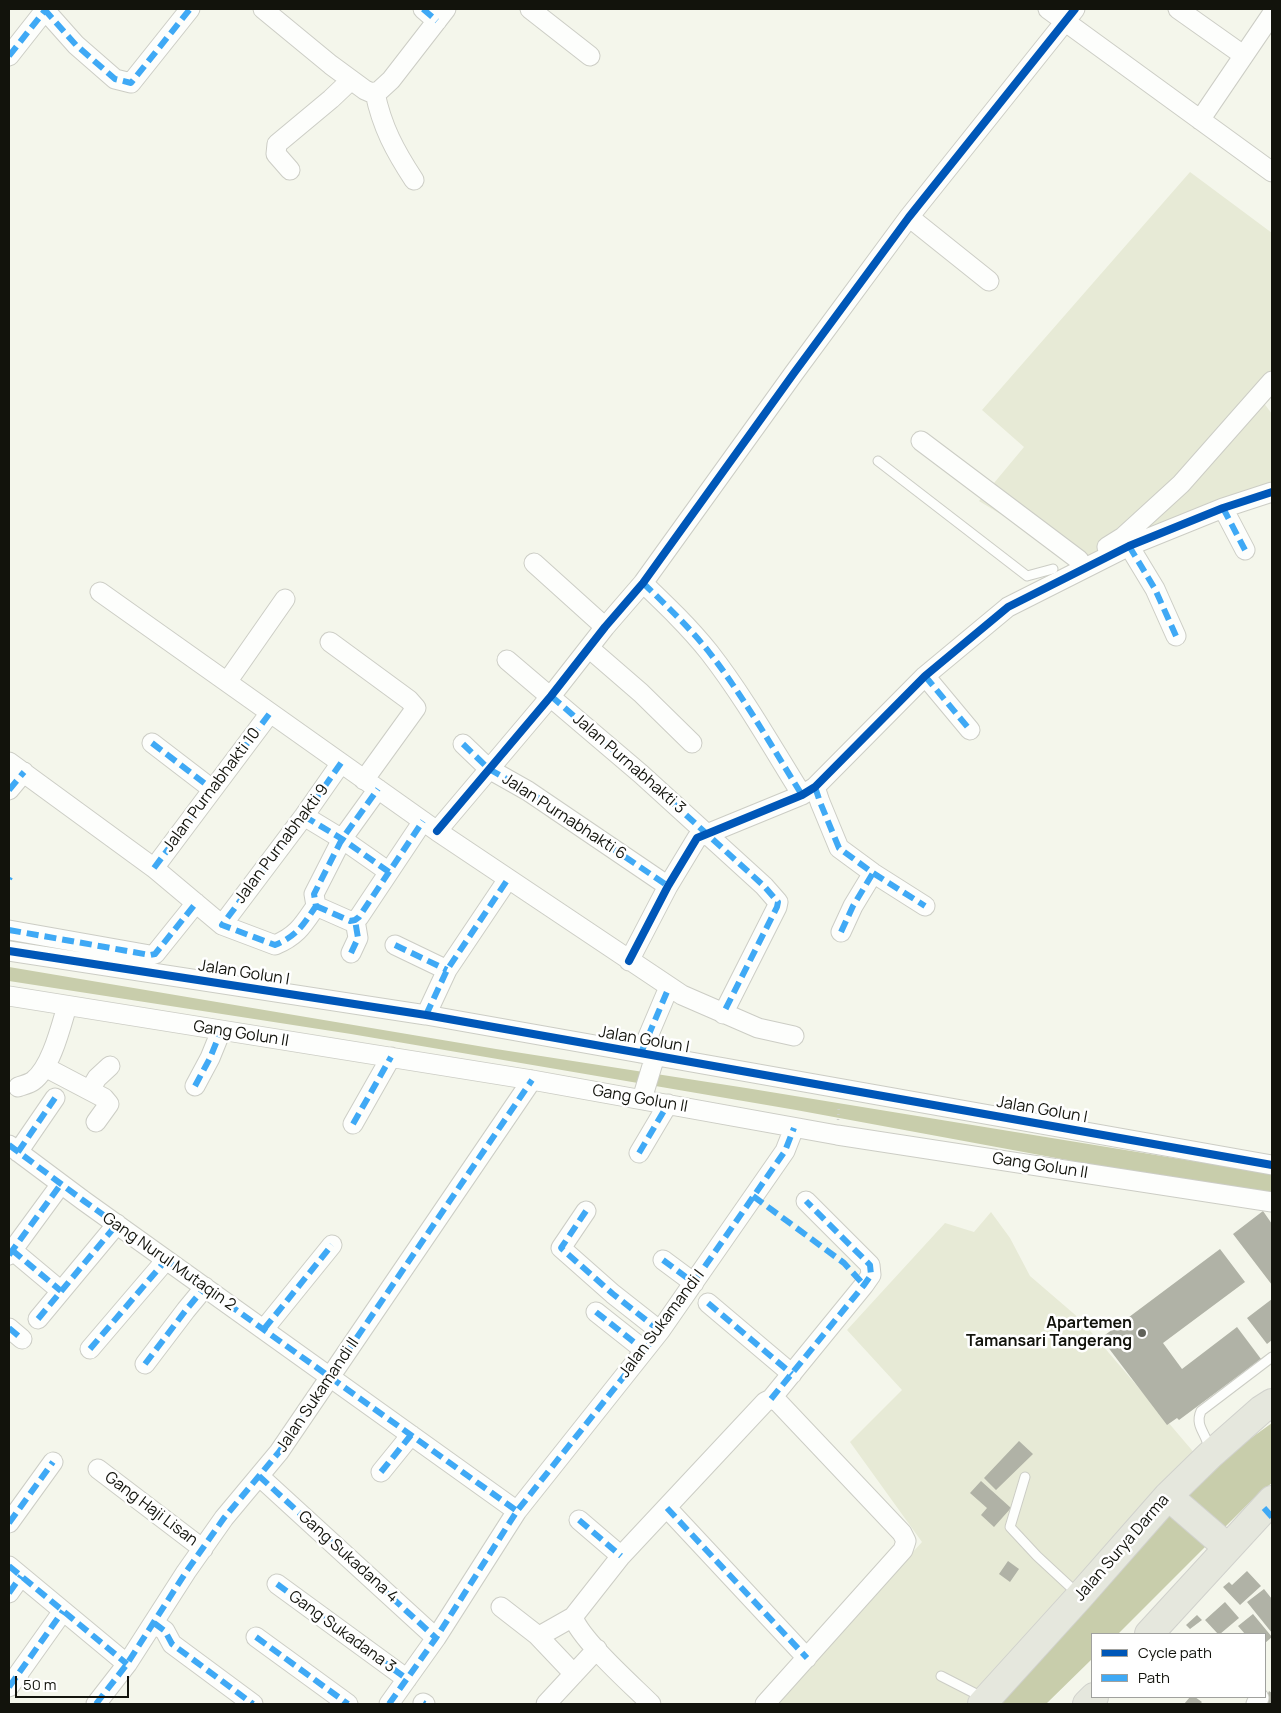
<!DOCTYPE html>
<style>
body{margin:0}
#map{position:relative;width:1281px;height:1713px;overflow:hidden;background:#f4f6eb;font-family:Manrope,sans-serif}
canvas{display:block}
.frame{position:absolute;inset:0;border:10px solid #12130c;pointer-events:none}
.legend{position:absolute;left:1091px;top:1633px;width:175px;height:65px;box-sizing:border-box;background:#fff;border:1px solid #a0a19e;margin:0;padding:6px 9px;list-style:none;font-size:15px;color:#12130c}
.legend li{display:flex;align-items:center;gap:10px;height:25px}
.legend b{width:25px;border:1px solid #a0a19e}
.scale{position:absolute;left:15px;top:1676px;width:114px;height:22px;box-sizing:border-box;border:2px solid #12130c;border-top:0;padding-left:6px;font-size:15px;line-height:18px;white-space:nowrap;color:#12130c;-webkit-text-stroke:4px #fff;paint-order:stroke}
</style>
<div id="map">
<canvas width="1281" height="1713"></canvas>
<div class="frame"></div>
<ul class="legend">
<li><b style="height:6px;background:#0057b8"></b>Cycle path</li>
<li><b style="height:6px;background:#3fa9f5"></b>Path</li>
</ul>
<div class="scale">50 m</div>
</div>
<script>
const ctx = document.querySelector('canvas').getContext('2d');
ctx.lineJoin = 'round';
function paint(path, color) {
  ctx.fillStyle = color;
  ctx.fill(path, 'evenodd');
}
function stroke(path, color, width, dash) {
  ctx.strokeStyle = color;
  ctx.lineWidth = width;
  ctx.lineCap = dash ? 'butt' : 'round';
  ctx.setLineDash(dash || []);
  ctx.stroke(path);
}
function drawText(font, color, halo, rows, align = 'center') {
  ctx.font = font + ' Manrope,sans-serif';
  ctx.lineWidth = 5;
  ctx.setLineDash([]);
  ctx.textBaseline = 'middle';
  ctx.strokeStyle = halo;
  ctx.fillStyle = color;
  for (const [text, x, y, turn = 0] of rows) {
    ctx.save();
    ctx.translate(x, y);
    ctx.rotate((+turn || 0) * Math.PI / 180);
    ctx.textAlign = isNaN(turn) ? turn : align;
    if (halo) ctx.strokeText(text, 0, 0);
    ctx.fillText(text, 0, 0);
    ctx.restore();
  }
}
paint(new Path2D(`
 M1190,172L1272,233V374L1257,394L1272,414V487L1088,567L979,501L1024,447L982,410Z
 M991,1212L1010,1238L1030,1276L1080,1319L1202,1462L1001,1704H774L922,1542L850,1442L902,1390L847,1330L945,1223L974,1232Z`), '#e7ead6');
paint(new Path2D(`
 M9,967L496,1049L746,1088L1272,1174V1194L1094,1165L796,1110L351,1034L9,981Z
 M1272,1423V1483L1260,1492L1118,1634H1092V1659L1046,1704H1000L1212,1466Z`), '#c8cdab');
paint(new Path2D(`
 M1263,1211L1272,1224V1285L1233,1234Z
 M1220,1249L1245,1282L1163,1343L1182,1369L1237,1327L1261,1359L1179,1420L1177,1418L1167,1425L1101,1338Z
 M1272,1299V1340L1267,1344L1247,1318Z
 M1019,1441L1033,1454L996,1490L984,1478Z
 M981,1481L1011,1508L994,1527L981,1515L987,1508L970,1493Z
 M1008,1561L1019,1569L1010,1582L999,1574Z
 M1247,1571L1261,1586L1240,1605L1223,1587L1229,1582L1232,1585Z
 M1264,1589L1272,1599V1633L1247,1602Z
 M1225,1602L1239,1618L1220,1634H1218L1205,1620Z
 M1253,1614L1272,1637L1265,1643V1634H1245L1238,1626Z
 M1197,1615L1202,1620L1190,1629L1186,1625Z
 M1269,1691L1272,1693V1704H1264Z
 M1190,1697H1195L1202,1702L1200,1704H1184Z`), '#b0b2a6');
const lane = new Path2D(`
 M878,461L1027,576L1053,569
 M1209,1450C1208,1434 1194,1427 1201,1411L1272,1357
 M1025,1477L1010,1527L1037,1556L1078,1594
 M941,1676L984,1698`);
const street = new Path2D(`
 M44,9L76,45L115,79L131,83L190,9
 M263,9L331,65L365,90L372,93L379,91L391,80L446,9
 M423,9L437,21
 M530,9L590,56
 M1048,9L1272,172
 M1178,9L1243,55
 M9,56L46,9
 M375,93C382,127 395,151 414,180
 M1200,120L1272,14
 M290,170L276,154L277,144L331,99L351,80
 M909,217L989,281
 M921,441L1079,560
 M1223,508L1245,550
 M1129,546L1155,589L1176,636
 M1107,547L1123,537L1181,484L1272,381
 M534,563L605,627
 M643,583C666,605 689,627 709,652C744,697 772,747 802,795
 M100,592L437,831L682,995L758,1028L794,1036
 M330,642L409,700L416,708L364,780
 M589,648L641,693L692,743
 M507,660L641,774L764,886L778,902L777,907L723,1014
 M925,676L970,730
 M227,682L285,599
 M152,743L212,789
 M463,744L489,769L528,791L668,886
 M9,762L154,868L222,925L275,945C297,936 303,925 316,906L314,894L342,839L378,789
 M815,787L820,802L839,848L873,873L925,906
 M9,790L24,772
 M304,816L342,839L389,872
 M437,831L551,696L605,627L643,583L794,373L909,217L1075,9
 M154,868L270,713
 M316,906L350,921L355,920L359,917L423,821
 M222,925L304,816L341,763
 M9,930L150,955L155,954L196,903
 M841,932L853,906L873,873
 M395,945L447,970
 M9,951L426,1015L1272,1165
 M351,953L358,938L355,920
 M629,961L668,886L697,838L802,795L815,787L925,676L1008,607L1129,546L1223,508L1272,492
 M9,996L532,1080L837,1135L1272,1202
 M426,1015L447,970L508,879
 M641,1053L669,987
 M45,1067L104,1098L109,1104L96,1122
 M195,1086L210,1058L221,1031
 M18,1087C23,1085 29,1084 33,1081C51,1068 61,1026 67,1006
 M90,1090L97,1078L110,1066
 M642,1099L655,1056
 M353,1124L391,1057
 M9,1145L84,1201L517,1511
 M18,1152L55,1098
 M639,1153L668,1104
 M586,1211L561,1248L613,1294L660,1331
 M12,1250L61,1291
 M9,1255L61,1184
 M663,1260L694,1283
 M708,1303L792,1374
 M596,1312L644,1350
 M38,1319L117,1224
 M9,1328L22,1339
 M264,1329L332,1245
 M90,1349L166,1260
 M145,1364L186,1310L205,1287
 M98,1469L203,1549
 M381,1472L411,1435
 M259,1476L436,1638
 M667,1508L807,1658
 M579,1520L621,1556
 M9,1523L53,1462
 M9,1566L127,1664
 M277,1584L407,1679
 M9,1593L21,1576
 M501,1607L537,1635L574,1674
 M573,1617C581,1640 632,1685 651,1704
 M154,1623L165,1631L172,1644L253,1704
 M537,1635L543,1634L573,1617L621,1556L765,1402L771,1399L864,1285L871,1275L870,1265L806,1201
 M256,1637L348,1704
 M9,1687L63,1611
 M423,1703L425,1704
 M96,1704L127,1664L186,1572L224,1518L279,1452L532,1080
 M389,1704L436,1638L517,1511L660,1331L785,1151L794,1128
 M546,1704L597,1649
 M765,1704L903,1550L906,1541L902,1533L778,1402L771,1399
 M1256,1704L1259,1698`);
const primary = new Path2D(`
 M1168,1496L1219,1540
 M1149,1634L1272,1500
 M982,1704L1080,1596L1168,1496L1210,1455L1261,1410L1272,1403
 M1087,1704L1094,1697`);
stroke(lane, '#cccdc5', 11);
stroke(street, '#cccdc5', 21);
stroke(primary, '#d0d1cc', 30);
stroke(new Path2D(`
 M838,1120L839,1105`), '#cfd0cc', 2.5, [1, 4]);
stroke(lane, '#fdfefc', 9);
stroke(street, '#fdfefc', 19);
stroke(primary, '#e5e7dd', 28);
stroke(new Path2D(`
 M44,9L76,45L115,79L131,83L190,9
 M423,9L437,21
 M9,56L46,9
 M1223,508L1245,550
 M1129,546L1155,589L1176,636
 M643,583C666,605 689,627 709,652C744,697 772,747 802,795
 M925,676L970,730
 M551,696L641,774L764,886L778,902L777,907L723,1014
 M152,743L212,789
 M463,744L489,769L528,791L668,886
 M341,763L304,816L222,925L275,945C297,936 303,925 316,906L314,894L342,839L378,789
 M815,787L820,802L839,848L873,873L925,906
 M9,790L24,772
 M304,816L342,839L389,872
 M154,868L270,713
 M9,879L10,877
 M316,906L350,921L355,920L359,917L423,821
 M9,930L150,955L155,954L196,903
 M841,932L853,906L873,873
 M395,945L447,970
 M351,953L358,938L355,920
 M426,1015L447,970L508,879
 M641,1053L669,987
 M195,1086L210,1058L221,1031
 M353,1124L391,1057
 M9,1145L84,1201L517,1511
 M18,1152L55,1098
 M639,1153L668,1104
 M753,1196L844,1263L864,1285
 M586,1211L561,1248L613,1294L660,1331
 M12,1250L61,1291
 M9,1255L61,1184
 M663,1260L694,1283
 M708,1303L792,1374
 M596,1312L644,1350
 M38,1319L117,1224
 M9,1328L22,1339
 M264,1329L332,1245
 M90,1349L166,1260
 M145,1364L186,1310L205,1287
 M771,1399L864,1285L871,1275L870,1265L806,1201
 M381,1472L411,1435
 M259,1476L436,1638
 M667,1508L807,1658
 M1264,1508L1272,1517
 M579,1520L621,1556
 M9,1523L53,1462
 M9,1566L127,1664
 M277,1584L407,1679
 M9,1593L21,1576
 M154,1623L165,1631L172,1644L253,1704
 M256,1637L348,1704
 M9,1687L63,1611
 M423,1703L425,1704
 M96,1704L127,1664L186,1572L224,1518L279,1452L532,1080
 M389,1704L436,1638L517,1511L660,1331L785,1151L794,1128`), '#3fa9f5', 6, [12, 6]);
stroke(new Path2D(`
 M437,831L551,696L605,627L643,583L794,373L909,217L1075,9
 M9,951L426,1015L1272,1165
 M629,961L668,886L697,838L802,795L815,787L925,676L1008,607L1129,546L1223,508L1272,492`), '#0057b8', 8);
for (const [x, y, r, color] of [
 [1142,1333,5,"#61625a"]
]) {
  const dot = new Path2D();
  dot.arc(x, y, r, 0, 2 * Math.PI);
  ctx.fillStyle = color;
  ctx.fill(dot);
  stroke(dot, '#fff', 2);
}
drawText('16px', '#12130c', '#fff', [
 ["Jalan Purnabhakti 3",629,764,41],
 ["Jalan Purnabhakti 10",212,790,-53],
 ["Jalan Purnabhakti 6",564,817,33],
 ["Jalan Purnabhakti 9",282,844,-53],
 ["Jalan Golun I",244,973,9],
 ["Gang Golun II",241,1034,9],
 ["Jalan Golun I",644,1040,10],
 ["Gang Golun II",640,1099,10],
 ["Jalan Golun I",1042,1110,10],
 ["Gang Golun II",1040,1166,9],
 ["Gang Nurul Mutaqin 2",169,1262,35],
 ["Jalan Sukamandi I",662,1324,-53],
 ["Jalan Sukamandi II",318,1395,-56],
 ["Gang Haji Lisan",151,1509,37],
 ["Jalan Surya Darma",1122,1548,-49],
 ["Gang Sukadana 4",348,1557,42],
 ["Gang Sukadana 3",342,1632,36]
]);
drawText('bold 16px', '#12130c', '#fff', [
 ["Apartemen",1132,1324],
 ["Tamansari Tangerang",1132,1342]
], 'right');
</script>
